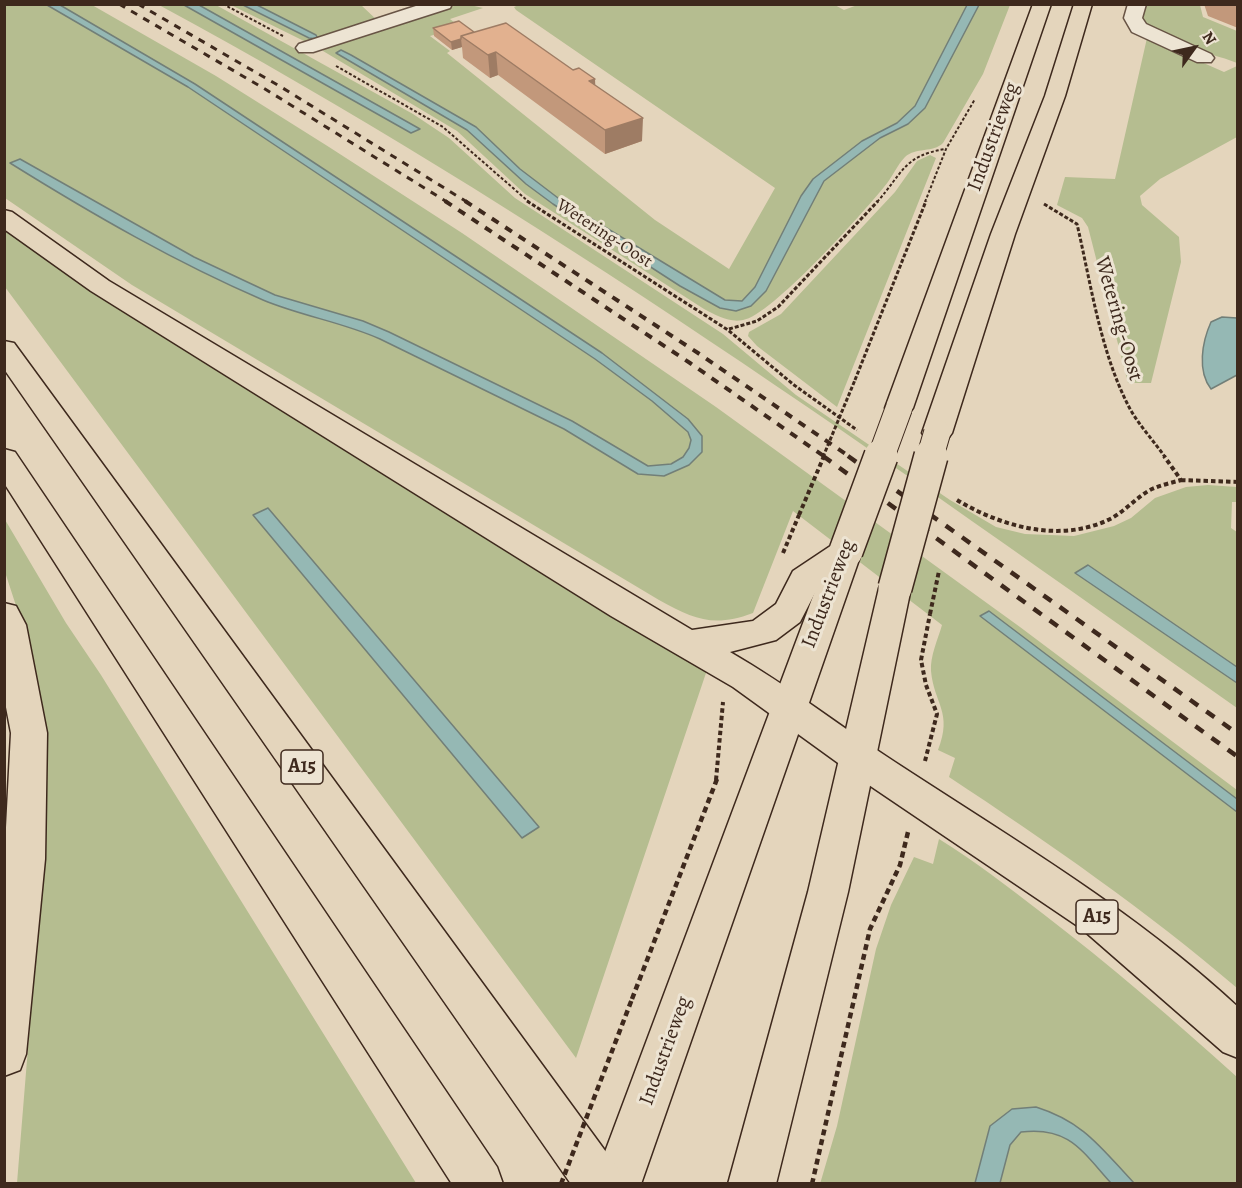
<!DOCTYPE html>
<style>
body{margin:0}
#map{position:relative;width:1242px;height:1188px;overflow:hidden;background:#e4d5bc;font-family:Alegreya,serif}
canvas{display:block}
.frame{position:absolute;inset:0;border:6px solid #3e291d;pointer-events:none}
.north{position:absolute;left:1164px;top:18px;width:60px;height:60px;-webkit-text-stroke:4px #ede4d3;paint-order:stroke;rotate:57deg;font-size:16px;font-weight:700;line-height:24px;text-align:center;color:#3e291d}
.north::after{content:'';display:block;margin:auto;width:21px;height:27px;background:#3e291d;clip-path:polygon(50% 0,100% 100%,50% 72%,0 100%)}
</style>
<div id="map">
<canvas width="1242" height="1188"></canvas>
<div class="frame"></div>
<div class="north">N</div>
</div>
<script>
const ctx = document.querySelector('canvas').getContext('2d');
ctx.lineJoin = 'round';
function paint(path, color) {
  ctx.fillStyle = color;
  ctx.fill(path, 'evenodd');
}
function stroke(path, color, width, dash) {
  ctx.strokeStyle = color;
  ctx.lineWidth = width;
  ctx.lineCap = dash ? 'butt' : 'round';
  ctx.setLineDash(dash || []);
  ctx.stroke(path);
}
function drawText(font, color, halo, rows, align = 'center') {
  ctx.font = font + ' Alegreya,serif';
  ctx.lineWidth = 6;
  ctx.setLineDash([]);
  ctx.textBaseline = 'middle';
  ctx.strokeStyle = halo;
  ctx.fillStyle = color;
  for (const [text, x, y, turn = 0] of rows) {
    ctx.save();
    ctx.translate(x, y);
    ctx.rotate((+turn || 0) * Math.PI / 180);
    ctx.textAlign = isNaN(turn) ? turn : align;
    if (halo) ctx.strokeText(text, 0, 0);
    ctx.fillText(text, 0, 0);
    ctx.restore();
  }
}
paint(new Path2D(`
 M521,4H833L844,10L860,4L1010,5L983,74L943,143C933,153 916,147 905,157C897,165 892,178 884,187C863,213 771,316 743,320C729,323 716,315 704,309L525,194L457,131L323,51L324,48L454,6L470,5L483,8L450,19L460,27L430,36L450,51L447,53L655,220L729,269L775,188L516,10L514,7ZM817,190L766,291L751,306L734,302L742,301L755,287Z
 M5,5H92L216,76L329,147L462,233L716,407L1020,627L1237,790V988C1147,911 1049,843 949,777L955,758L938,750C953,712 934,704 931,671C930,656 938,639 942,625L793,511L753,613C713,628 694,619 659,600L132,285L5,198Z
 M159,5H216L413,114L449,138L515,198L723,334L796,395L950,500L996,527L1025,534L1074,536L1114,526L1131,518L1155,498L1186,487L1208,485L1237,487V502H1232L1231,528L1237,532V708C888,461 537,209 159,5Z
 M231,5H361L379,22L306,42Z
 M1145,5H1200L1203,17L1237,31V63C1206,50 1163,49 1142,19Z
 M1147,38L1224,72L1237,66V137L1160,179L1140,196L1142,205L1179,237L1181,262L1151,383H1128L1088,227L1082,218L1057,205L1065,177L1115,179Z
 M930,155L936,158L837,407L757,346L748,336L749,332L781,314L895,192L917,161Z
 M4,226L707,670L576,1058L5,287Z
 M4,518L66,623L101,675L416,1183H17L44,851L21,621L5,572Z
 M939,839C975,861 1008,887 1042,913C1110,965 1174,1020 1237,1077V1183L820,1184L837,1126L876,949L891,905L914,857L933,864Z`), '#b5bd90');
const water = new Path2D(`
 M47,5H60L195,84L602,353L688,419L702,436V452L689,465L664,476L638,474L564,429L380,339C342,322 301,316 263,300C175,262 92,214 10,163L20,159L194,257L275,295L363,321L389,332L572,421L648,466L671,464L683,457L689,448L691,440L688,432L652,401L595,359L188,87Z
 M184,5H199L420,129L411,133Z
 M243,5H257L316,35L318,39L309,38Z
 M967,5H979L925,108L908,124L880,138L824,181L766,291L751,306L736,311L720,308L680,286L553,204L526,184L467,130L336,53L341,50L351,55L476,127L520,169L562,201L725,300L742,301L755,287L801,196L813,179L862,141L897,123L915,106Z
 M1222,317L1237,318V375L1211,389C1197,371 1202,342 1211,322Z
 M268,508L539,827L522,838L253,515Z
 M1088,565L1237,667V683L1075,573Z
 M989,611L1237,799V812L980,616Z
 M1036,1107C1084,1122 1101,1148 1134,1183H1111C1082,1151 1069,1126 1021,1132L1010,1145L1000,1183H975L990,1126L1012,1109Z`);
paint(water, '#95b8b4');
stroke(water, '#727f78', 1.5);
const minor = new Path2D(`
 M422,4H452L450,8L313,52H299L296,48L299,44Z
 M1128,4H1146L1142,18L1146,24L1211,54L1214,58L1211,62H1197L1132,32L1124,18Z`);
const major = new Path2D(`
 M1033,4H1051L913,408L909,414L899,417L889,414L885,408Z
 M1074,4H1092L1065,96L1015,234L952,433L947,440L937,443L927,440L922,433L991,234L1045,96Z
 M846,540L857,543L862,551L641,1184H593L830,551L835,543Z
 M895,576L907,579L911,588L848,892L776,1184H728L808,892L879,588L883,579Z`);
const highway = new Path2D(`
 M4,210L12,212L109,281L692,630L753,621L776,604L793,571L835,543L846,540L857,543L862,551L857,559L818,587L800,622L776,640L730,652C790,686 843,729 901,766C1016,841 1136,912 1238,1007V1058L1223,1052L1082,929L863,781L733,687L611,616L91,291L4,229Z
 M4,341L14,343L617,1167L623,1184H571L4,369Z
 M4,449L15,452L497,1167L503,1184H452L4,483Z
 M4,603L16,606L26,625L47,733L45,859L26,1054L20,1070L4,1076V865L11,733L4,697Z`);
stroke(minor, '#685445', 3);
stroke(major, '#3e291d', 3);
stroke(highway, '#3e291d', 3);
stroke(new Path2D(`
 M223,4L283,36
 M336,66L443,127L529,202
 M877,202C903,173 903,156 945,149
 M925,202L946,149L975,99`), '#3e291d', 2, [3, 2]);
stroke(new Path2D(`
 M527,201L728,330L794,385L857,430
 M1044,204L1077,224C1091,284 1100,350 1128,405C1137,423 1153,440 1165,457
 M729,329L757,321L778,307L878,201
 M855,380L926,201`), '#3e291d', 3, [4, 2]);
stroke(new Path2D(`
 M1181,480L1238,482
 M957,500C1002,527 1062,544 1112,518C1126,510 1136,498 1150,490C1160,485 1171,483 1181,480L1164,456
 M783,553L799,515
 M925,761L937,714L926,685L921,660L930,614
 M716,780L723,702`), '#3e291d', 4, [4.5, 3]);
stroke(new Path2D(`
 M632,999L717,779
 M812,1184L870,929L900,865L908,832`), '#3e291d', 4.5, [6, 4]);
paint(minor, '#ede4d3');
paint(major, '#e4d5bc');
paint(highway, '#e4d5bc');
stroke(new Path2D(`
 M119,4L265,89L447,202
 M138,4L281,87L467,202`), '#3e291d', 3, [7, 7]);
stroke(new Path2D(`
 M445,201L690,363L825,457
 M465,201L698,353L850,457`), '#3e291d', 4, [8, 8]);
stroke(new Path2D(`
 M823,456L1238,757
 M848,456L1238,734`), '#3e291d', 4.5, [10, 10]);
const majorBridgeFar1 = new Path2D(`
 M881,457L899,408
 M930,457L937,433`);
const majorBridge = new Path2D(`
 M846,551L881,456
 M895,588L931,456`);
stroke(majorBridgeFar1, '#3e291d', 28, []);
stroke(majorBridge, '#3e291d', 36, []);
stroke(new Path2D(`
 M823,457L855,380`), '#3e291d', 3, [4, 2]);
stroke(new Path2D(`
 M799,515L824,456
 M930,614L939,571`), '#3e291d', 4, [4.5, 3]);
stroke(new Path2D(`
 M561,1184L632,999`), '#3e291d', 4.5, [6, 4]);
stroke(majorBridgeFar1, '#e4d5bc', 26);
stroke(majorBridge, '#e4d5bc', 33);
paint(new Path2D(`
 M1204,4H1238V28L1208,16Z
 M433,28L474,32L595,79V85L642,141L605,154L498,75L490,78L463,58L462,47L452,50L434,36Z`), '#c2987b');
paint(new Path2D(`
 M461,39L462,47L452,50L451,42Z
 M496,52L498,75L490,78L488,55Z
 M595,79L596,102L589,81Z
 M643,118L642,141L605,154V130Z`), '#9e7c64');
const building = new Path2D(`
 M459,21L474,32L461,36V39L451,42L433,28Z
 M506,23L573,70L579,68L595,79L589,81L643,118L605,130L496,52L488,55L461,36Z`);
paint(building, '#e2b18f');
stroke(building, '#9e7c64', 1.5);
drawText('18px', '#3e291d', '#ede4d3', [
 ["Wetering-Oost",604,234,33]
]);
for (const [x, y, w] of [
 [302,767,42],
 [1097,917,42]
]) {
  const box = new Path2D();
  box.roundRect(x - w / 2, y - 17, w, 34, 4.5);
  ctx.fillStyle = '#ede4d3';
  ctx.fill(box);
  stroke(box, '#3e291d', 1.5);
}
drawText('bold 20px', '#3e291d', null, [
 ["A15",302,767],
 ["A15",1097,917]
]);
drawText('21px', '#3e291d', '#ede4d3', [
 ["Industrieweg",994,137,-70],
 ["Wetering-Oost",1118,319,74],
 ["Industrieweg",829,594,-69],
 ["Industrieweg",666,1051,-70]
]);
</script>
